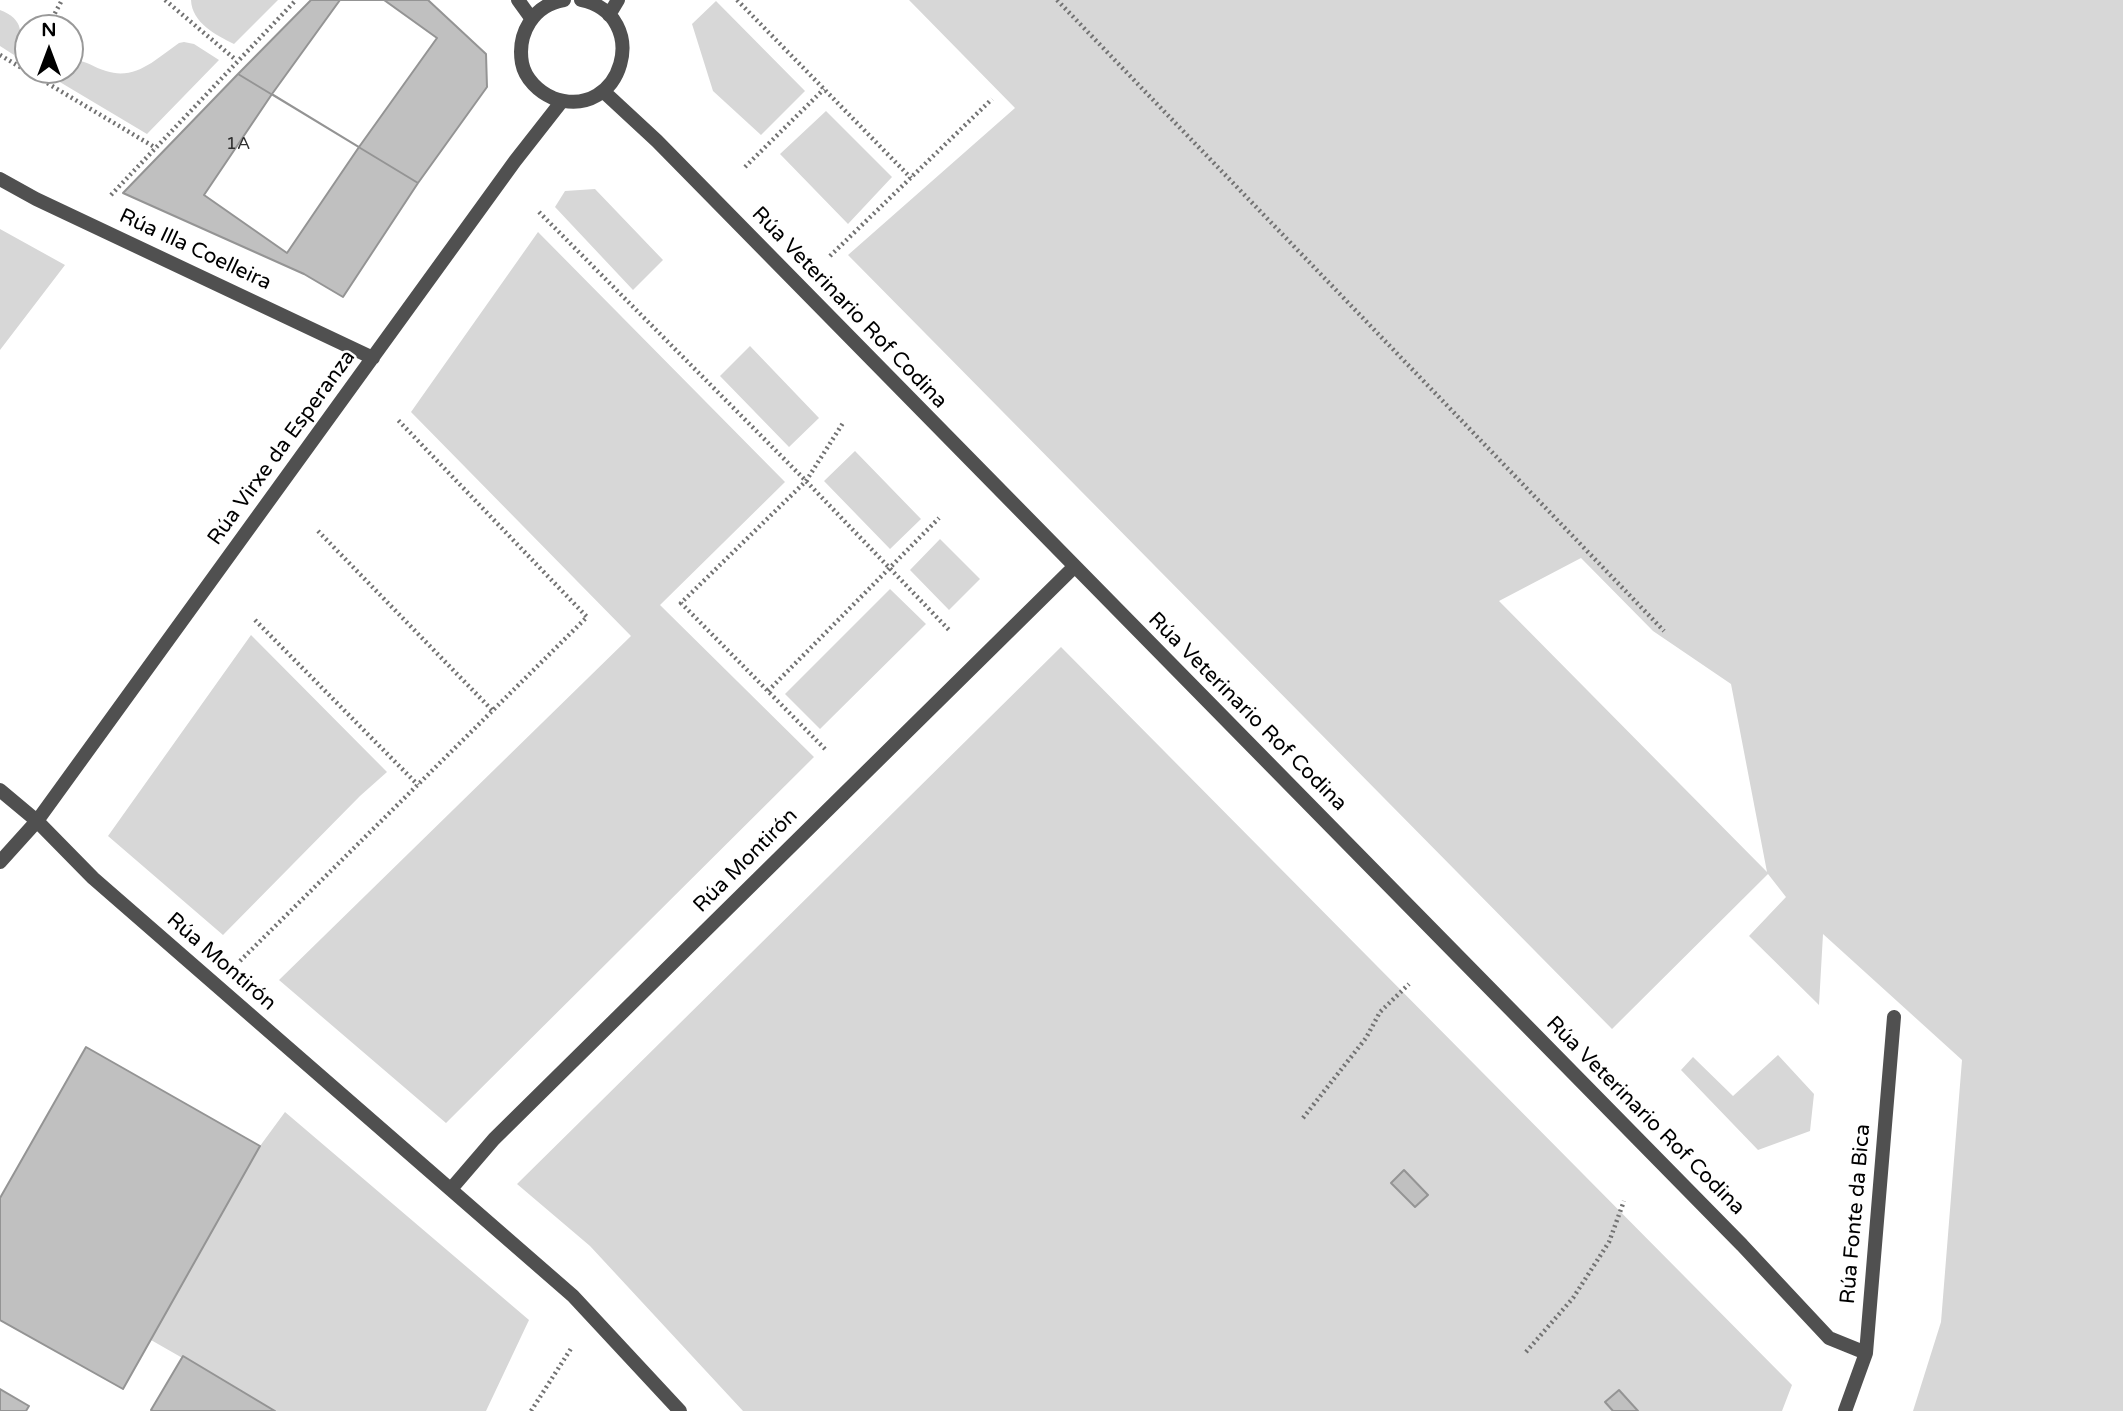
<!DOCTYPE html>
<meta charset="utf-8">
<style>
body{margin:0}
#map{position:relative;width:2123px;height:1411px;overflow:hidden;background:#fff;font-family:"Varela Round",sans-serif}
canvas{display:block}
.north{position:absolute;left:14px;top:14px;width:70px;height:70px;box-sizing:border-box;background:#fff;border:2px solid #999;border-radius:50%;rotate:0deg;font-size:19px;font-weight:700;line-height:28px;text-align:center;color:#000}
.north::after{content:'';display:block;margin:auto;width:24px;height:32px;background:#000;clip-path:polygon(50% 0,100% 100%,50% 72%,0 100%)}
</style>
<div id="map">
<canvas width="2123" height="1411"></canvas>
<div class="north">N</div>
</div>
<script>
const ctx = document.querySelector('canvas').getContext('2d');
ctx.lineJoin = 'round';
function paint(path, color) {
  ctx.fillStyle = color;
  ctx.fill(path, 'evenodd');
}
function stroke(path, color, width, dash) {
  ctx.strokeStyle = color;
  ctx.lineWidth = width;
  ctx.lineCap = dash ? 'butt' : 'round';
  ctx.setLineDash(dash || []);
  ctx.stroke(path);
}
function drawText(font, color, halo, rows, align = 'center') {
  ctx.font = font + ' "Varela Round",sans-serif';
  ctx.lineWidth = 5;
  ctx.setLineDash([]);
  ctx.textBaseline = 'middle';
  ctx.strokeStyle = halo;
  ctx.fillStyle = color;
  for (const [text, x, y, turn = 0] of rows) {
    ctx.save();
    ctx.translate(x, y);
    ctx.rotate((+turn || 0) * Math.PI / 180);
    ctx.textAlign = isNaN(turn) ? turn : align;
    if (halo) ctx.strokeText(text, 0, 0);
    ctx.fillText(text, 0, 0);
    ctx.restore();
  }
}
paint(new Path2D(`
 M191,0H278L234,44C216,35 192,23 191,0Z
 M909,0H2123V1411H1913L1941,1322L1962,1060L1823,934L1819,1005L1749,936L1786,897L1768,874L1612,1029L848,255L1015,108ZM1581,558L1653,631L1731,684L1767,872L1499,601Z
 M716,1L805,91L761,135L713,91L692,24Z
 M0,10C24,19 24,35 14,55L0,46Z
 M184,42L194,44L219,60L147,134L43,72L46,70H70V61C86,59 92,67 106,71C136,81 157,58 179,43Z
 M826,111L892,177L848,224L780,154Z
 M595,189L663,260L633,290L555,207L565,191Z
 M0,229L65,265L0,350Z
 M538,232L785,482L660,605L814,757L446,1123L279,980L631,636L411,412Z
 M750,346L819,418L789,447L720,376Z
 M855,451L921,519L890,549L824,481Z
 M940,539L980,579L949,610L910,570Z
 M890,589L926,624L820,729L785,694Z
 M251,635L387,772L360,796L223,935L108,836Z
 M1061,647L1792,1385L1782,1411H1638L1619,1390L1605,1402L1613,1411H743L590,1246L517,1184ZM1404,1170L1428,1194L1415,1207L1391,1183Z
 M1778,1055L1814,1094L1810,1131L1758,1150L1681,1070L1693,1057L1733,1096Z
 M285,1112L529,1320L486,1411H275L151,1340L260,1146Z`), '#d7d7d7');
const building = new Path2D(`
 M311,0H428L486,54L487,87L418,183L238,74Z
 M340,0H384L437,38L359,147L272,94Z
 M238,74L418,183L343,297L304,274L123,193Z
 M272,94L359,147L287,253L204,195Z
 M86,1047L260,1146L123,1389L0,1320V1198Z
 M1404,1170L1428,1195L1415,1207L1391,1183Z
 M183,1356L275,1411H153L151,1410Z
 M0,1389L29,1406L26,1411H0Z
 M1619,1390L1638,1411H1613L1605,1402Z`);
paint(building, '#c0c0c0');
stroke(building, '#949494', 2);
stroke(new Path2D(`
 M165,0L236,60
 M737,0L911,178
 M1057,0L1664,631
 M47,28L62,0
 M0,55L156,148
 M745,167L824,89
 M111,195L296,0
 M539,212L806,481L950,631
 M830,256L992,99
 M318,531L493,711
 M255,620L418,785
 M768,691L939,518
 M825,749L681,603L806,481L843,423
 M240,961L587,617L397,419
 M1303,1118L1366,1038L1380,1012L1409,984
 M1526,1352L1573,1298L1609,1242L1624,1201
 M531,1411L572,1347`), '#727272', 4.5, [2, 3.5]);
stroke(new Path2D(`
 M518,0L531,18
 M564,0C533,5 517,34 522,63C525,79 539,92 553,98C623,123 653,15 581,0
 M609,15L618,0
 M603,91L657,141L1742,1245L1829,1338L1866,1353
 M0,179L36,199L373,358
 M0,790L37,821L93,878L573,1296L680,1411
 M0,862L37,821L515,161L562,101
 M451,1189L494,1139L1074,567
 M1845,1411L1866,1353L1894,1017`), '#505050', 14);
drawText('18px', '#303030', null, [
 ["1A",238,144]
]);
drawText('21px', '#000', '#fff', [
 ["Rúa Illa Coelleira",195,250,25],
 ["Rúa Veterinario Rof Codina",849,308,46],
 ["Rúa Virxe da Esperanza",282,448,-54],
 ["Rúa Veterinario Rof Codina",1247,712,45],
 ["Rúa Montirón",746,861,-45],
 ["Rúa Montirón",221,962,41],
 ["Rúa Veterinario Rof Codina",1645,1116,45],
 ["Rúa Fonte da Bica",1856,1214,-85]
]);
</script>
